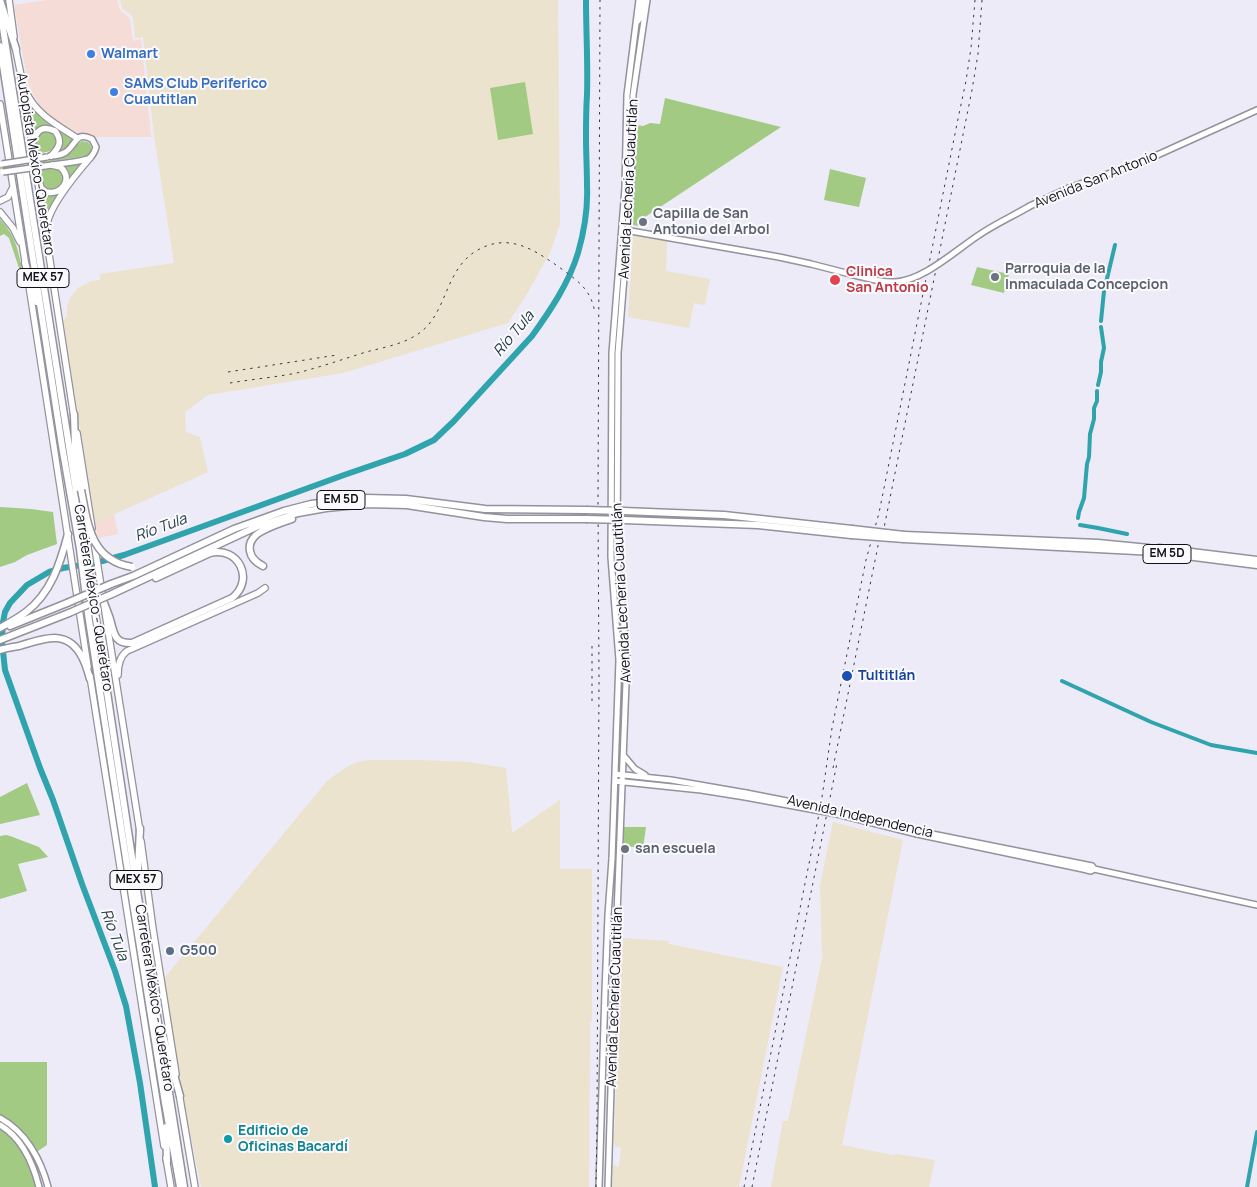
<!DOCTYPE html>
<meta charset="utf-8">
<style>
body{margin:0}
canvas{display:block;background:#ecebf7}
</style>
<canvas width="1257" height="1187"></canvas>
<script>
const ctx = document.querySelector('canvas').getContext('2d');
ctx.lineJoin = 'round';
function paint(path, color) {
  ctx.fillStyle = color;
  ctx.fill(path, 'evenodd');
}
function stroke(path, color, width, dash) {
  ctx.strokeStyle = color;
  ctx.lineWidth = width;
  ctx.lineCap = dash ? 'butt' : 'round';
  ctx.setLineDash(dash || []);
  ctx.stroke(path);
}
function drawText(font, color, halo, rows, align = 'center') {
  ctx.font = font + ' Manrope,sans-serif';
  ctx.lineWidth = 4;
  ctx.setLineDash([]);
  ctx.textBaseline = 'middle';
  ctx.strokeStyle = halo;
  ctx.fillStyle = color;
  for (const [text, x, y, turn = 0] of rows) {
    ctx.save();
    ctx.translate(x, y);
    ctx.rotate((+turn || 0) * Math.PI / 180);
    ctx.textAlign = isNaN(turn) ? turn : align;
    if (halo) ctx.strokeText(text, 0, 0);
    ctx.fillText(text, 0, 0);
    ctx.restore();
  }
}
paint(new Path2D(`
 M47,0H117L120,10L130,19L133,41L141,39L151,137H98L72,133L44,114L28,84L14,5Z
 M114,514L118,534L98,538L95,523Z`), '#f6dcd6');
paint(new Path2D(`
 M120,0H558L560,223L551,251L527,294L508,323L343,373L208,395L185,412L186,432L200,437L208,472L95,523L63,320L67,316V307L70,298L78,288L91,281L100,280V274L174,263L154,136L143,37L135,38L133,17L122,8Z
 M633,236L667,241L666,271L710,279L705,305L694,303L689,328L628,317Z
 M369,760H418L469,762L506,768L512,833L560,800V869H592V1021H590L589,1187H201L180,1083L162,981L328,780L348,766L358,762Z
 M833,822L903,840L842,1145L893,1155L897,1154L935,1160L929,1187H771L783,1121H788L822,958L820,885Z
 M622,938L669,941V944L783,967L739,1187H612L613,1165L619,1167L621,1148L616,1147L614,1143Z`), '#ebe3cd');
paint(new Path2D(`
 M525,82L533,134L498,140L490,88Z
 M665,98L781,127L639,221V226L633,225L636,125L643,126L650,123L660,124Z
 M28,99C36,117 57,128 73,138C71,146 64,150 57,152L58,131L42,127L35,131L33,136Z
 M45,130C55,132 58,136 57,146L51,151L36,154C34,141 34,138 45,130Z
 M82,141L88,142C92,146 92,150 89,155L85,156L0,169V167L63,157L72,152L77,145Z
 M83,162L46,218L43,193C55,197 58,195 66,185L61,166Z
 M52,167C64,170 65,175 62,187L50,191L42,186L38,169Z
 M830,169L866,178L859,207L824,200Z
 M0,219C17,238 18,250 23,274L20,271L9,238L4,234L0,236Z
 M977,267L1009,274L1004,293L971,285Z
 M0,507L31,509L53,512L57,544L27,555L15,562L0,567Z
 M27,783L40,815L0,824V797Z
 M623,827H646L643,848L624,846Z
 M6,835L10,836L39,847L48,857L18,864L27,891L0,899V836Z
 M0,1062H47V1145L35,1153L19,1132L0,1118Z
 M3,1126L12,1134L36,1173L35,1187H0V1129Z`), '#a2ca83');
stroke(new Path2D(`
 M1101,321L1104,291L1115,245
 M1098,385L1101,372V362L1104,348L1101,327
 M1078,518L1079,512L1084,498L1087,464L1089,457L1090,434L1094,419V408L1097,401V391
 M1080,525L1098,528L1127,534
 M1062,681L1151,722L1177,732L1211,745L1257,753
 M1247,1187L1257,1132`), '#30a4ac', 4);
stroke(new Path2D(`
 M155,1187L140,1083L126,1006L115,971L82,884L53,800L40,768L5,670L2,642L3,622L5,612L10,603L27,585L49,572L63,568L95,563L124,555L344,475L405,454L434,440L454,421L532,336C550,311 569,283 578,253C584,232 588,208 587,186C587,169 586,153 586,137C586,123 586,109 587,95C588,63 586,32 586,0`), '#30a4ac', 6);
const secondary = new Path2D(`
 M638,21L641,16L643,0
 M45,166C55,164 82,162 90,158C93,155 95,151 96,147L92,139C75,131 77,144 66,152C61,155 56,156 50,156
 M1030,206L1069,188L1144,161L1257,110
 M625,230L779,257L811,264L850,274
 M624,756L635,769L645,775
 M615,774L671,780L746,793
 M615,781L701,790L745,797
 M917,831L1092,866L1094,869
 M917,834L1083,869L1091,871L1094,869L1257,905
 M0,1118C26,1132 41,1160 48,1187
 M0,1125C22,1138 33,1163 39,1187
 M599,1187L605,991L608,915L612,859L619,660L611,557L612,353L625,188L627,95L639,0
 M608,1187L614,991L627,657L617,556L618,353L631,189L633,95L647,0`);
const primary = new Path2D(`
 M9,0L14,37
 M15,46L23,85L74,417
 M26,92C36,114 57,125 77,138
 M0,104L26,267
 M33,142C37,130 42,125 55,131C63,141 59,148 51,156
 M40,184L41,188L46,192C64,196 73,176 60,167C57,166 54,166 52,165
 M0,201L8,197L13,187
 M0,212L13,228L20,242
 M47,224C51,204 77,173 90,158
 M28,279L88,667
 M77,433L92,528
 M94,542L140,832
 M118,675C118,666 119,657 127,651L258,593L265,588
 M90,676L164,1146
 M141,841L153,929L176,1074
 M179,1093L195,1187
 M166,1158L171,1187`);
const highway = new Path2D(`
 M0,0L16,49
 M0,9L89,573L138,897L184,1187
 M0,46L62,446L80,549L88,614L128,872L165,1103L180,1187
 M25,263L37,302
 M74,414L75,448L81,490
 M623,511L724,515L852,529
 M624,520L758,525L851,535
 M904,535L1098,543L1149,548
 M904,539L1155,552L1257,565
 M1159,548L1257,560
 M263,566C257,563 251,558 250,551C249,546 251,540 255,536C261,530 283,522 292,519
 M111,584L133,576L234,529L284,511L311,504L366,498L406,499L485,509L586,510
 M112,594L256,527L298,513L326,508L367,504L407,505L484,517L507,519H586
 M104,603C106,608 108,613 110,619C114,633 114,644 132,643L232,598C255,580 239,546 210,553L156,578
 M10,626L67,603
 M0,628C9,623 18,618 26,612C51,593 60,564 68,534
 M0,640L69,613
 M0,650C6,648 13,647 19,646C43,639 67,628 82,657C86,664 88,672 90,679
 M138,870L140,828
 M162,1032L180,1096
 M166,1127L167,1161`);
stroke(secondary, '#93929d', 8);
stroke(primary, '#93929d', 8);
stroke(highway, '#93929d', 9);
stroke(secondary, '#fff', 5);
stroke(primary, '#fff', 5.5);
stroke(highway, '#fff', 6);
stroke(new Path2D(`
 M228,372L337,355
 M230,383C253,379 279,377 301,372C323,366 344,359 366,352C381,348 399,345 413,337C448,319 442,272 476,251C508,232 533,249 559,267C578,281 591,289 595,313
 M883,533L972,90L978,54L982,0
 M592,701V643
 M833,768L882,526
 M596,1187L597,1122L599,679L598,503L600,0
 M744,1187L821,804L832,728L866,560L879,513L959,114L966,81L971,48L975,0
 M752,1187L837,763`), '#38383d', 1, [2.5, 5]);
const secondaryBridge = new Path2D(`
 M2,164L47,157
 M3,172L45,166
 M850,274C864,277 880,283 895,282C923,281 956,250 979,235C995,224 1013,216 1030,206
 M746,793L797,803
 M745,797L837,814L917,834
 M876,820L917,831`);
const highwayBridge = new Path2D(`
 M81,490C88,524 90,560 132,567
 M586,510L623,511
 M586,519L624,520
 M852,529L904,535
 M851,535L904,539
 M67,603L111,584
 M69,613L112,594`);
stroke(secondaryBridge, '#93929d', 8, []);
stroke(highwayBridge, '#93929d', 9, []);
stroke(secondaryBridge, '#fff', 5);
stroke(highwayBridge, '#fff', 6);
for (const [x, y, r, color] of [
 [91,54,5,"#3f7fe0"],
 [114,92,5,"#3f7fe0"],
 [643,222,5,"#6b7280"],
 [995,277,5,"#6b7280"],
 [835,280,6,"#e0444e"],
 [847,676,6,"#1a4fb4"],
 [625,849,5,"#6b7280"],
 [170,951,5,"#5c6f8a"],
 [228,1139,5,"#0f9aa8"]
]) {
  const dot = new Path2D();
  dot.arc(x, y, r, 0, 2 * Math.PI);
  ctx.fillStyle = color;
  ctx.fill(dot);
  stroke(dot, '#fafafe', 2);
}
for (const [x, y, w] of [
 [43,278,52],
 [341,500,48],
 [1167,554,48],
 [136,880,52]
]) {
  const box = new Path2D();
  box.roundRect(x - w / 2, y - 9.5, w, 19, 4);
  ctx.fillStyle = '#fafafe';
  ctx.fill(box);
  stroke(box, '#121216', 1);
}
drawText('bold 12px', '#121216', null, [
 ["MEX 57",43,278],
 ["EM 5D",341,500],
 ["EM 5D",1167,554],
 ["MEX 57",136,880]
]);
drawText('bold 14px', '#366cbe', '#fafafe', [
 ["Walmart",101,54],
 ["SAMS Club Periferico",124,84],
 ["Cuautitlan",124,100]
], 'left');
drawText('14px', '#121216', '#fafafe', [
 ["Autopista México-Querétaro",35,164,81],
 ["Avenida San Antonio",1096,180,-22],
 ["Avenida Lecheria Cuautitlán",629,189,-87],
 ["Avenida Lecheria Cuautitlán",622,593,-93],
 ["Carretera México - Querétaro",93,598,81],
 ["Avenida Independencia",860,817,13],
 ["Avenida Lecheria Cuautitlán",615,997,-88],
 ["Carretera México - Querétaro",154,998,81]
]);
drawText('bold 14px', '#5b616d', '#fafafe', [
 ["Capilla de San",653,214],
 ["Antonio del Arbol",653,230],
 ["Parroquia de la",1005,269],
 ["Inmaculada Concepcion",1005,285],
 ["san escuela",635,849]
], 'left');
drawText('bold 14px', '#be3a42', '#fafafe', [
 ["Clinica",846,272],
 ["San Antonio",846,288]
], 'left');
drawText('bold 14px', '#164399', '#fafafe', [
 ["Tultitlán",858,676]
], 'left');
drawText('bold 14px', '#4e5e75', '#fafafe', [
 ["G500",180,951]
], 'left');
drawText('bold 14px', '#0d838f', '#fafafe', [
 ["Edificio de",238,1131],
 ["Oficinas Bacardí",238,1147]
], 'left');
drawText('italic 15px', '#233c3e', '#fafafe', [
 ["Río Tula",514,334,-50],
 ["Río Tula",161,528,-20],
 ["Río Tula",114,935,70]
]);
</script>
